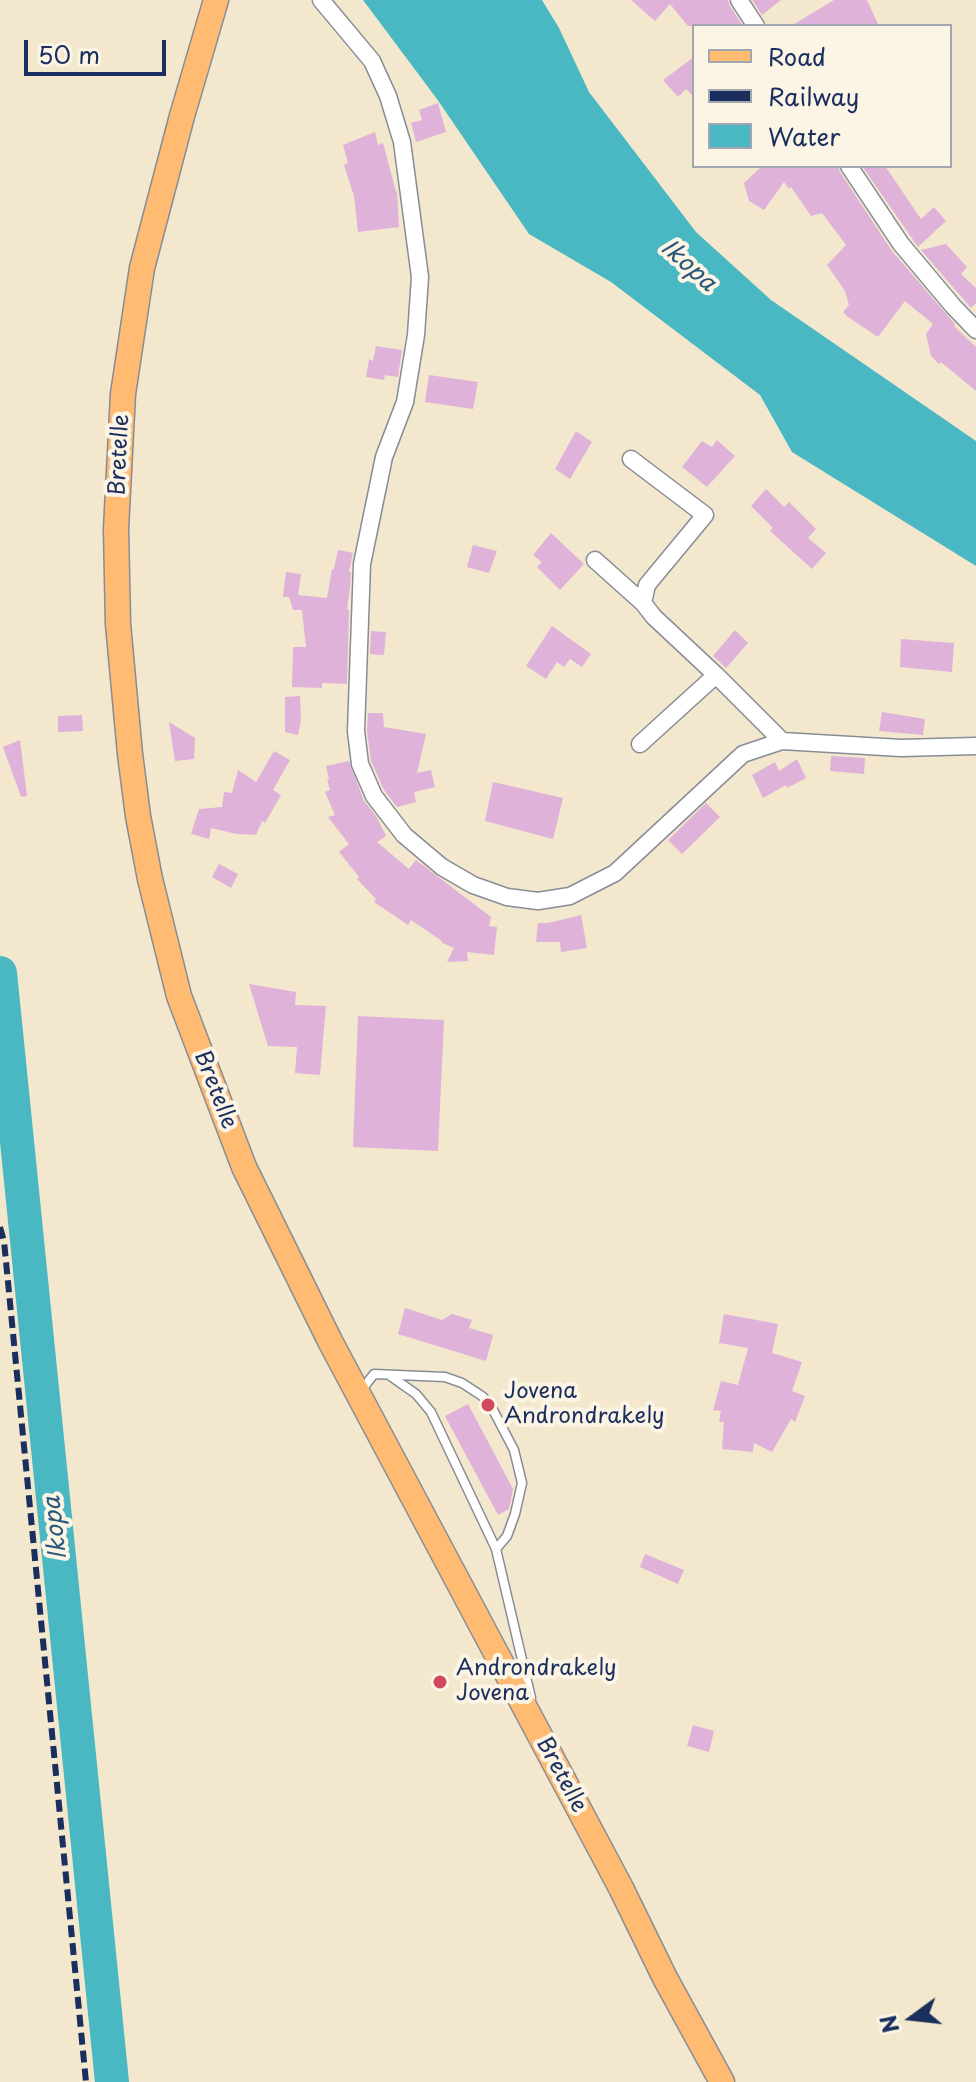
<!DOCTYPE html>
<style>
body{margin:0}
#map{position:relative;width:976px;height:2082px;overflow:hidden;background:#f3e8cd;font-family:"Playpen Sans",sans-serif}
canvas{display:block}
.legend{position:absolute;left:692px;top:24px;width:260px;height:144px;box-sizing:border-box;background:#fcf5e5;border:2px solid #a2a6af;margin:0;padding:10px 14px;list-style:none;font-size:24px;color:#1b2f5e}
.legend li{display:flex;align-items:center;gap:16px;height:40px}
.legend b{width:40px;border:2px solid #a2a6af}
.north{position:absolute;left:872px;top:1978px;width:80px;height:80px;-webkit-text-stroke:6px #fcf5e5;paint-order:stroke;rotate:255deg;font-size:22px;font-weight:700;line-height:32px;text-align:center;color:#1b2f5e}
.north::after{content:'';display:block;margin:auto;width:28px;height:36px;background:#1b2f5e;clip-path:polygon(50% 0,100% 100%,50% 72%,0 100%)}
.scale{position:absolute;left:24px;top:40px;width:142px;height:36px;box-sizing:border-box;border:4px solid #1b2f5e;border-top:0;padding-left:10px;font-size:24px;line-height:28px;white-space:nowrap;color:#1b2f5e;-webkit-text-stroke:6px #fcf5e5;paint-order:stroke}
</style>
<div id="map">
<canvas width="976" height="2082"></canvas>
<ul class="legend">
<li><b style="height:10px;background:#ffbb71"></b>Road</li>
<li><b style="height:10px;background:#1b2f5e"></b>Railway</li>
<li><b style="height:22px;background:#4ab8c3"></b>Water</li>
</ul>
<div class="north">N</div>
<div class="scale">50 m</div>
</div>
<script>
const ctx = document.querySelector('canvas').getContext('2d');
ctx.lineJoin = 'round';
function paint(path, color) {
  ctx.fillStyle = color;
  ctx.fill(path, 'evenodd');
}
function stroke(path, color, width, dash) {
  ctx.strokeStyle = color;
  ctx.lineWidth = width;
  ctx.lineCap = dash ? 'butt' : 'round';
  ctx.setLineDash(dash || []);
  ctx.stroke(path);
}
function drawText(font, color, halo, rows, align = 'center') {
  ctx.font = font + ' "Playpen Sans",sans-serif';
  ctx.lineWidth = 8;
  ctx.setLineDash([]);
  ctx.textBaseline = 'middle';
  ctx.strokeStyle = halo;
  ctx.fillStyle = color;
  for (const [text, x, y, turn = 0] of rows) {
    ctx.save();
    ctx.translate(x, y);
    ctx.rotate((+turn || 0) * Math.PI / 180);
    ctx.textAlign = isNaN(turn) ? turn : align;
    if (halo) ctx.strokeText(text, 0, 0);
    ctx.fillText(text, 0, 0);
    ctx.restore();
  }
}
paint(new Path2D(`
 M363,0H542L559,28L589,92L696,232L771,300L976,441V566L792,452L760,395L611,282L529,234L437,99Z`), '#4ab8c3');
stroke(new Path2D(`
 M0,973L112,2082`), '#4ab8c3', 34);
paint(new Path2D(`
 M631,0H728L730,6L743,26H688L670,4L655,21Z
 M752,0H781L762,15Z
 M834,0H867L879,26H791Z
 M694,57V97L686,89L678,97L663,80Z
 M438,103L446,132L416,142L411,123L422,120L419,110Z
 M375,132L378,145L383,143L396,192L397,191L399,227L358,232L354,196L344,165L348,163L343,145Z
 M762,166H838L840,172L892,251L955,324L954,326L976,347V391L941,362L939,364L931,356L926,334L933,324L905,301L878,337L848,317L843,312L849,305L845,291L827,265L846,245L822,213L811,216L791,187L789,189L784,182L764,210L749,201L744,183Z
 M862,166H885L921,219L934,207L946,221L918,247Z
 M946,244L967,267L961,274L976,288V303L971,308L921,250Z
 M376,346L402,350L398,377L385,375L384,380L366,377L369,359L373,361Z
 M429,375L478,382L473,409L425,402Z
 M576,431L592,442L570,479L555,469Z
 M717,440L735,456L707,487L682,467L702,441L712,447Z
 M766,489L784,507L789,502L816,529L808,538L826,553L812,569L770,531L773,528L751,506Z
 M551,533L584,564L560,590L537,567L542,562L533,555Z
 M473,545L497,551L489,573L467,567Z
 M338,550L353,553L349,572H351L350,587L347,609L349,610L347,684L322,683V688L292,687L293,647H306L302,610H293L289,597H283L286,572L301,574L298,595L327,598L332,569H334Z
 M552,626L591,654L582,667L570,659L564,667L557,662L546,679L526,666Z
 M735,630L748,643L726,668L713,656Z
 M371,631L386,632L384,655L370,654Z
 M901,639L954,643L952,672L900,667Z
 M300,696L301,721L298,735L285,732V697Z
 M882,712L925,719L923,735L879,731Z
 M368,713H383L384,727L426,734L417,773L431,770L435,787L414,792L416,802L397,807L384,790L371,761L367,731Z
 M82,715L83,731L58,732V716Z
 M169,722L195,738L194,759L175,761Z
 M20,740L27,796L21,797L3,747Z
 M274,751L290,760L273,790L281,795L265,823L262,821L256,835L237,834L211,828L209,839L191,834L199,809L222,807L224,792L232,793L238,770L256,782Z
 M831,756L865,758L864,774L830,771Z
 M797,759L806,778L787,788L786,785L763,798L752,775L775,762L779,771Z
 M349,761L364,801L376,816L386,836L377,842L409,869L416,860L491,917L489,926L497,927L494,955L467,952L468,961L447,962L454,948L442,943V941L411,920L408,925L374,902L376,899L357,879L359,877L339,852L349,844L328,817L335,815L325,792L330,790L327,780H329L326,766Z
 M493,782L563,798L553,839L485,821Z
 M706,803L720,817L682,854L668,840Z
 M219,864L238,874L231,888L212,877Z
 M581,915L587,948L561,952L560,942H536L538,923H548Z
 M249,984L296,992L295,1005L326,1006L320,1075L295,1073L297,1047L268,1046Z
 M358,1016L444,1020L438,1151L353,1147Z
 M405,1308L442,1320L452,1314L472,1320L469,1328L493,1335L486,1361L398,1334Z
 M724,1314L778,1324L772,1353L802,1362L792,1391L805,1396L795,1422L791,1419L772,1452L754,1443L753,1452L722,1449L724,1422H719L721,1411L713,1410L721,1381L738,1385L748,1348L719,1343Z
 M468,1404L513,1489L509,1509L498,1515L445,1416Z
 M645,1554L684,1570L678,1584L640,1567Z
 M693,1725L714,1731L709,1752L687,1746Z`), '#dfb2da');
const service = new Path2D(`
 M389,1375L416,1394L431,1412L496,1549
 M360,1392L374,1374L445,1377L462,1383L482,1396L491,1406L514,1450L522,1483L515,1514L507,1536L496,1549L531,1698`);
const minor = new Path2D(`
 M321,0L372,61L388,96L402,142L420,277L416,335L405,402L384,457L362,564L356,731L360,764L374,796L404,835L442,867L473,885L507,897L538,901L570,896L615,873L743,754L782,741L901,748L976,746
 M739,0L756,26
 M849,166L901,244L953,306L976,330
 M631,459L705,515L647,585L643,603L654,617L716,675L782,741
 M595,560L643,603
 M640,744L716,675`);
const primary = new Path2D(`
 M216,0L182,116L142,268L123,394L116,529L118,624L130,754L138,816L150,879L179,996L244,1167L330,1341L621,1888L665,1978L722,2082`);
stroke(service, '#878c96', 11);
stroke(minor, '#878c96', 19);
stroke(primary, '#878c96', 27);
stroke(service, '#fff', 8);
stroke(minor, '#fff', 16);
stroke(primary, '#ffbb71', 24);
stroke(new Path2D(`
 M0,1227L4,1241L86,2082`), '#1b2f5e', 6, [12, 6]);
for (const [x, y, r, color] of [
 [488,1405,8,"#d1495b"],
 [440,1682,8,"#d1495b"]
]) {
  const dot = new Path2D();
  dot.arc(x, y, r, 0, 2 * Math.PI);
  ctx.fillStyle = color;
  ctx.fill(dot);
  stroke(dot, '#fcf5e5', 3);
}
drawText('22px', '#1b2f5e', '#fcf5e5', [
 ["Bretelle",120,455,-87],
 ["Bretelle",215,1090,69],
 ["Bretelle",561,1775,62]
]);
drawText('22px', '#1b2f5e', '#fcf5e5', [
 ["Jovena",504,1392],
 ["Androndrakely",504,1417],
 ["Androndrakely",456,1669],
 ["Jovena",456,1694]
], 'left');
drawText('italic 24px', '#29587c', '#fcf5e5', [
 ["Ikopa",688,266,42],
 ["Ikopa",56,1528,-96]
]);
</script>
